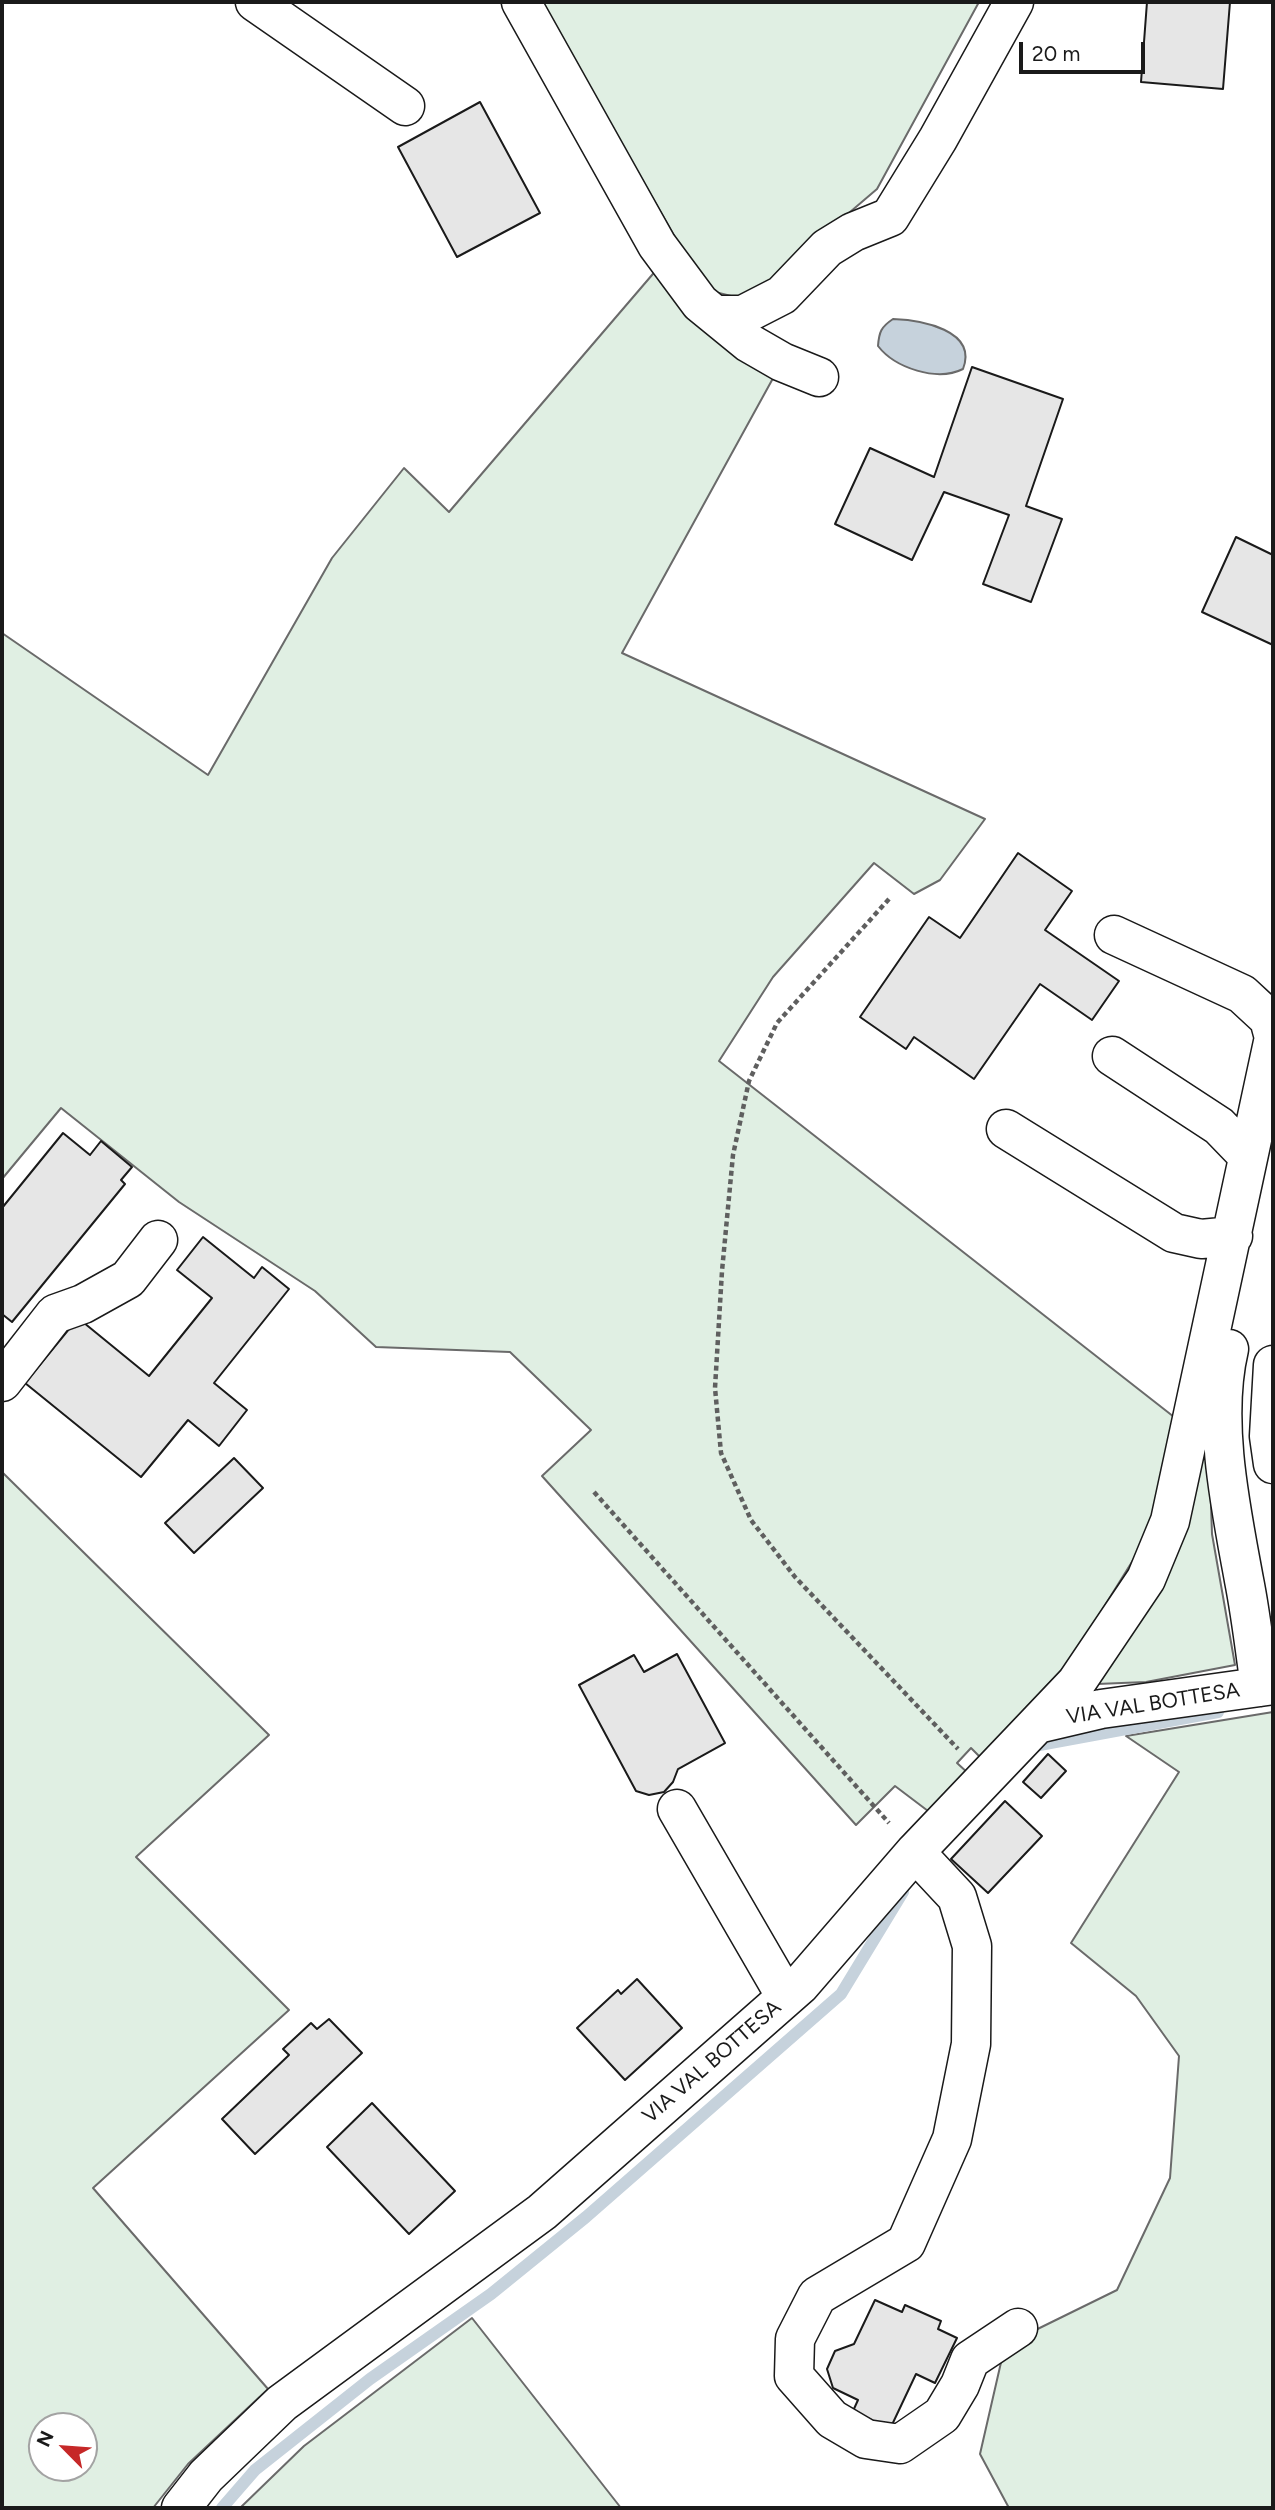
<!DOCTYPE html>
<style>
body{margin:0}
#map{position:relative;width:1275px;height:2510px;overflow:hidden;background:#fff;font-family:Figtree,sans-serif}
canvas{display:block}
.frame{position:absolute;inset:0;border:4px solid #1a1a1a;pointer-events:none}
.north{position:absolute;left:28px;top:2412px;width:70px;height:70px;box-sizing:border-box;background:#fff;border:2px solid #a3a3a3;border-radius:50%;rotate:295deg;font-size:19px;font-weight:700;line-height:28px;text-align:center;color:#1a1a1a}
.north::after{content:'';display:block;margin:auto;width:24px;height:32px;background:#c62828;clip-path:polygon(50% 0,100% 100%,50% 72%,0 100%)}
.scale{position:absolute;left:1019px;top:42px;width:126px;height:32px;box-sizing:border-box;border:4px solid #1a1a1a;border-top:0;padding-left:9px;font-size:21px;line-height:24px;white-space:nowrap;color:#1a1a1a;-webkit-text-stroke:5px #fff;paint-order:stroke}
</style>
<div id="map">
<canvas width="1275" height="2510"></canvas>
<div class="frame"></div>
<div class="north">N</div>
<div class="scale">20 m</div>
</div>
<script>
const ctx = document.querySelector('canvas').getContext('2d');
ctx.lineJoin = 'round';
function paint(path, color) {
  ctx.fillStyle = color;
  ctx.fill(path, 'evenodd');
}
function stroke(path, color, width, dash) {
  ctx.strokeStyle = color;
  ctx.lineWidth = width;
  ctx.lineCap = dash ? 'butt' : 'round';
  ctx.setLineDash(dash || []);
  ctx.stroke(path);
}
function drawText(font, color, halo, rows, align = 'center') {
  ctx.font = font + ' Figtree,sans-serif';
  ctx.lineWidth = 5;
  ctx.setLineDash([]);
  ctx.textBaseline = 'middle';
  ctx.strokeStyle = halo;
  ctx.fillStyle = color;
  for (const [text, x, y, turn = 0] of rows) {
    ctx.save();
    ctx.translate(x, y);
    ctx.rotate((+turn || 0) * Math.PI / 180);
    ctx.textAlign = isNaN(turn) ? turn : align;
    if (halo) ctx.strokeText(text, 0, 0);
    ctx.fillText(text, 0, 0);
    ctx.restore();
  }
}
const green = new Path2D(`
 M540,2H979L877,189L747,300L715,292L695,272Z
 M658,268L777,371L622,653L985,819L940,880L914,894L874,863L773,977L719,1061L1183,1424L1153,1528L1071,1660L980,1757L971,1748L957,1763L969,1774L932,1814L895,1786L856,1825L542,1476L591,1430L510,1352L376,1347L315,1291L179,1202L61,1108L2,1179V633L208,775L332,558L404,468L449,512Z
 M1208,1418L1212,1534L1235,1665L1146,1682L1097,1684Z
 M2,1472L269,1735L136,1857L289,2010L93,2188L268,2389L188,2464L153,2508H2ZM42,2426H84V2468H42Z
 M1273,1712V2508H1009L980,2454L1005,2345L1117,2290L1170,2178L1179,2056L1136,1996L1071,1943L1179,1772L1126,1736Z
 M472,2318L621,2508H240L304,2446Z`);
paint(green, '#e0efe3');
stroke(green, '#6a6a6a', 2);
const water = new Path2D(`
 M893,319C921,320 978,330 963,369C937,382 895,368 878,346C879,332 881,327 893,319Z`);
paint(water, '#c6d2dc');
stroke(water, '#6a6a6a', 2);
stroke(new Path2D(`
 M1031,1749L1034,1746L1218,1712
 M222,2508L255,2470L370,2379L491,2294L586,2217L841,1994L903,1892`), '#c6d2dc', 12);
const building = new Path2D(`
 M1147,2H1230L1223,89L1141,82Z
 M480,102L540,213L457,257L398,147Z
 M972,367L1063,399L1026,506L1062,519L1031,602L983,584L1009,515L944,492L912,560L835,524L870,448L934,477Z
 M1236,537L1273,555V645L1202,612Z
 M1018,853L1072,891L1045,930L1119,981L1092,1020L1040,984L974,1079L914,1037L906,1049L860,1017L929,917L960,938Z
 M63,1133L90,1155L101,1141L132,1167L121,1180L125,1184L12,1322L2,1314V1208Z
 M203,1237L254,1278L262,1267L289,1289L214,1383L247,1410L219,1446L188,1420L141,1477L25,1383L78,1318L149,1376L212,1298L177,1270Z
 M234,1458L263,1488L194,1553L165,1523Z
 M677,1654L725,1743L678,1769L673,1782L664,1792L649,1795L636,1791L579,1685L634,1655L644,1672Z
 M1048,1754L1066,1771L1041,1798L1023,1782Z
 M1005,1801L1042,1836L988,1893L951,1859Z
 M637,1979L682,2028L625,2080L577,2028L618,1990L621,1994Z
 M329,2019L362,2053L255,2154L222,2119L289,2055L283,2049L311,2023L317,2029Z
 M372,2103L455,2191L409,2234L327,2147Z
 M875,2300L902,2312L905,2305L941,2321L938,2329L957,2338L935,2383L916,2374L890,2429L853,2411L858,2400L833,2388L827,2369L835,2351L854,2344Z`);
paint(building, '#e6e6e6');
stroke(building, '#1a1a1a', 2);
const minor = new Path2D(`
 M255,2L405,106
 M521,2L657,245L700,303L749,343L782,362L819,377
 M715,315H743L782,295L827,248L853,232L890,217L938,139L1014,2
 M1114,935L1242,994L1269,1019L1273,1034
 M1112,1056L1219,1126L1248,1156
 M1006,1129L1174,1233L1201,1239L1233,1236
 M1229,1349C1212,1421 1231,1509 1244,1580C1251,1615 1255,1651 1260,1687
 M1273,1365L1269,1436L1273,1464
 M2,1382L55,1314L83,1304L128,1279L158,1240
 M1037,1724L1076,1683L1146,1579L1170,1521L1273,1042
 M677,1809L786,1997
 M915,1852L957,1897L972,1946L971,2044L952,2139L906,2243L817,2296L795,2339L794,2376L832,2419L866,2439L900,2444L942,2415L960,2385L970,2360L1018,2328
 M181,2508L206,2476L282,2403L542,2212L800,1985L915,1852L1037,1724L1101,1709L1273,1685`);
stroke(minor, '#1a1a1a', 41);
stroke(new Path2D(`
 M889,899L777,1023L749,1081L733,1155L722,1271L715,1388L721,1453L751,1520L795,1577L958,1749
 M594,1492L889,1823`), '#5f5f5f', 4.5, [5, 3.5]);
stroke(minor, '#fff', 38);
drawText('21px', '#1a1a1a', '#fff', [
 ["VIA VAL BOTTESA",1153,1704,-9],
 ["VIA VAL BOTTESA",712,2062,-41]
]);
</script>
